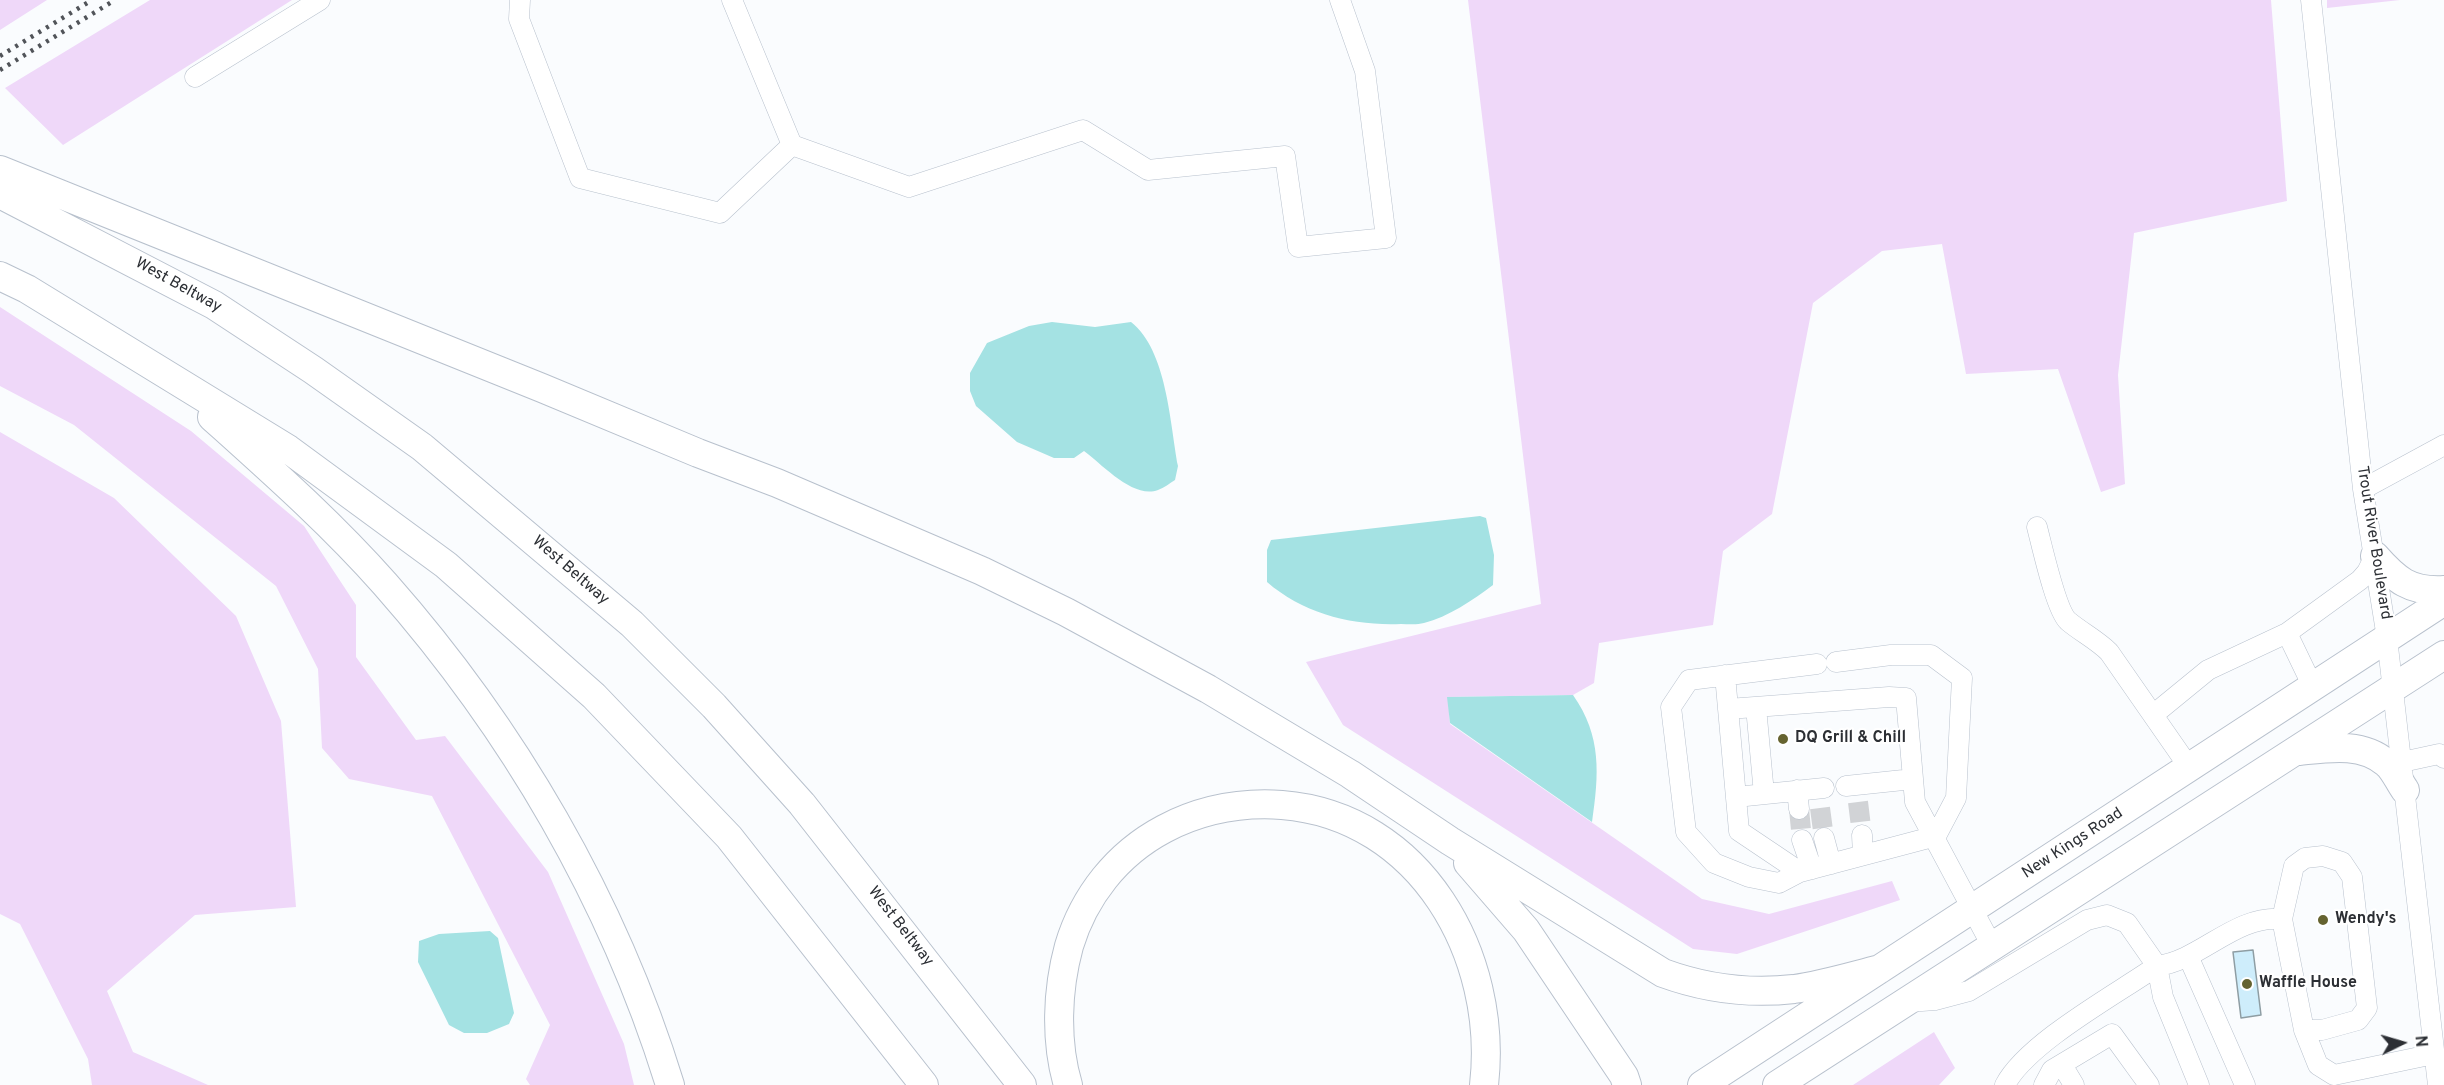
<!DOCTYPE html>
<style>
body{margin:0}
#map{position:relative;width:2444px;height:1085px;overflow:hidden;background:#fafcfe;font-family:Overpass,sans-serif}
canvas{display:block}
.north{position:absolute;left:2372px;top:1013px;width:60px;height:60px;-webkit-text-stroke:4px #fff;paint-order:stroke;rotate:85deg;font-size:16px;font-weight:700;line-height:24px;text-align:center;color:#2c2f34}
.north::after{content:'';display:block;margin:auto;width:21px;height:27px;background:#2c2f34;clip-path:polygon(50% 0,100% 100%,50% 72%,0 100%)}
</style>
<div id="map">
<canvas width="2444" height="1085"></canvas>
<div class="north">N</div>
</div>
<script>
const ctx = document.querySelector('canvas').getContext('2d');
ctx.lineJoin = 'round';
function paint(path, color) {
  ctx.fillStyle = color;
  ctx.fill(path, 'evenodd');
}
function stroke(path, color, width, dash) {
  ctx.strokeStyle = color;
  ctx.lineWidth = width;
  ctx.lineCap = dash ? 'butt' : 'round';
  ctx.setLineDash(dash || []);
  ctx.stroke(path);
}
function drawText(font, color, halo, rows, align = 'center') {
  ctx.font = font + ' Overpass,sans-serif';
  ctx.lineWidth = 4.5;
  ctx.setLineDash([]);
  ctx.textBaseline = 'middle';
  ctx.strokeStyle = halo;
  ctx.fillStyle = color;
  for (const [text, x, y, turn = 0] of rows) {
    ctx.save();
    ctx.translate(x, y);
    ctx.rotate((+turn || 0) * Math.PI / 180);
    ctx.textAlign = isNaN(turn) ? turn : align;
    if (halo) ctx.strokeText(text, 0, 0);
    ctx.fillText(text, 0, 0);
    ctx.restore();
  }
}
paint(new Path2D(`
 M0,0H47L0,30Z
 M150,0H292L63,145L5,88Z
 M1468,0H2271L2287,201L2134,233L2118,375L2125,484L2101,492L2058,369L1966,374L1942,244L1882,251L1813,303L1772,514L1723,551L1713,625L1599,643L1594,683L1573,695L1448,697L1450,724L1702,899L1769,914L1892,881L1900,900L1737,954L1693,949L1343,725L1306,662L1541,604Z
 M2327,0H2400L2327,8Z
 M0,307L191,431L304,526L356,605V657L416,740L445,736L548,872L624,1044L634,1085H530L526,1079L550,1025L432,796L349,779L322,748L318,669L276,586L74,425L0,386Z
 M0,432L114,498L236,616L281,721L296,907L195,915L107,991L133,1052L208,1085H92L88,1059L20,924L0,914Z
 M1934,1032L1955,1068L1939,1085H1853Z`), '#efd8f9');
paint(new Path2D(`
 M1052,322L1095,327L1131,322C1167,350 1170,423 1178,466L1175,480C1170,483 1164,488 1158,490C1133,499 1103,465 1084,451L1074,458H1054L1017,442L976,406L970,391V373L987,343L1029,326Z
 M1480,516L1486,518L1494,555L1493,585C1473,600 1448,617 1424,623C1417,625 1408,624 1401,624C1353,626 1304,614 1267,582V550L1271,540Z
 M1573,695C1602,736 1599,775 1592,822L1450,723L1447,697Z
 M490,931L498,938L514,1013L509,1024L487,1033H464L449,1025L418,962L419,941L439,934Z`), '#a4e2e3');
const building = new Path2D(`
 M2253,950L2261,1015L2241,1018L2233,952Z`);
paint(building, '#ceedfb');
stroke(building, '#8e9da3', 1.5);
stroke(new Path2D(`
 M1858,802L1862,835
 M1820,808L1824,838
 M1799,809L1802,840`), '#d1d3d6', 20, [20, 10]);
const minor = new Path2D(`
 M520,0L519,19L580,178L720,213L792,145L732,0
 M2311,0L2363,489L2387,638L2438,1085
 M195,77L320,0
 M792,145L909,187L1083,130L1148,170L1285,156L1298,247L1386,238L1365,71L1340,0
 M2363,489L2444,445
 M2037,527C2042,546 2056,610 2068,621C2081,632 2097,640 2109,652L2189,767
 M2287,633L2360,580L2367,572L2375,556
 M1725,675L1739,831L1800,872L1936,836L1956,798L1962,678L1931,655H1891L1836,662
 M1756,707L1764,794
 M1728,709L1889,697L1906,698L1915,802L1992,946
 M2153,715L2208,670L2287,633L2313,687
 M2402,762L2439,754L2444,758
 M1846,786L1913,779
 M1797,790L1799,809
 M1736,797L1824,788
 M1862,835L1863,855
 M1824,838L1831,864
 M1802,840L1812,869
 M1800,872L1779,883L1749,877L1714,863L1686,832L1671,707L1689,680L1817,664
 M2188,956L2245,1085
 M1908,1002L1935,1000L1969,991L2087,920L2107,915L2127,923L2157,966C2202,960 2234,915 2282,919
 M2304,1030H2322L2358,1020L2367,1008L2352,877L2342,862L2323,856L2305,858L2294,866L2282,919L2304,1030L2318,1065L2334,1075L2434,1054
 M2062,1065L2074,1085
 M2005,1085C2027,1043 2115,995 2157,966L2163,997L2199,1085
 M2044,1085L2052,1070L2112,1034L2149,1085`);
const highway = new Path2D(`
 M0,170L542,388L698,453L777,483L982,571L1066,612L1208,689L1350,774L1450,841L1663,973C1704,988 1750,994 1794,989C1823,985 1852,976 1880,969
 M0,194L214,305L313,370L422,447L632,624L714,706L802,804L1022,1085
 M0,276L27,289L288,449L446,565L594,696L729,837L924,1085
 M212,417C271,470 332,524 385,584C513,729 613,900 670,1085
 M2375,556C2396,580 2410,592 2444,590
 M2299,751C2328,748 2362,742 2386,763C2394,769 2399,782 2405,790
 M1468,863L1526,930L1624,1076L1627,1085
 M1068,1085C1055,1041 1057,990 1069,946C1084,896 1117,854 1164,829C1200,810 1240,802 1282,805C1421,816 1499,956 1484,1085
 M1702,1085L2444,601
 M1777,1085L2444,655`);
stroke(minor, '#b8c1cd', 21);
stroke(highway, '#b8c1cd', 30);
stroke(minor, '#fff', 20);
stroke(highway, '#fff', 28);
stroke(new Path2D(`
 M0,56L92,0
 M0,70L115,0`), '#515459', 4.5, [3, 6]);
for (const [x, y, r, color] of [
 [1783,739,6,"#656330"],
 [2323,920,6,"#656330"],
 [2247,984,6,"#656330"]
]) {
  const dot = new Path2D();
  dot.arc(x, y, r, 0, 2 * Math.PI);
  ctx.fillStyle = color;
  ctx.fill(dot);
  stroke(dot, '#fff', 2);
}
drawText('16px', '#2c2f34', '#fff', [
 ["West Beltway",178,286,29],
 ["Trout River Boulevard",2373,543,81],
 ["West Beltway",570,571,41],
 ["New Kings Road",2073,844,-33],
 ["West Beltway",900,927,52]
]);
drawText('bold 16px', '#2c2f34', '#fff', [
 ["DQ Grill & Chill",1795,739],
 ["Wendy's",2335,920],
 ["Waffle House",2259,984]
], 'left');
</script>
